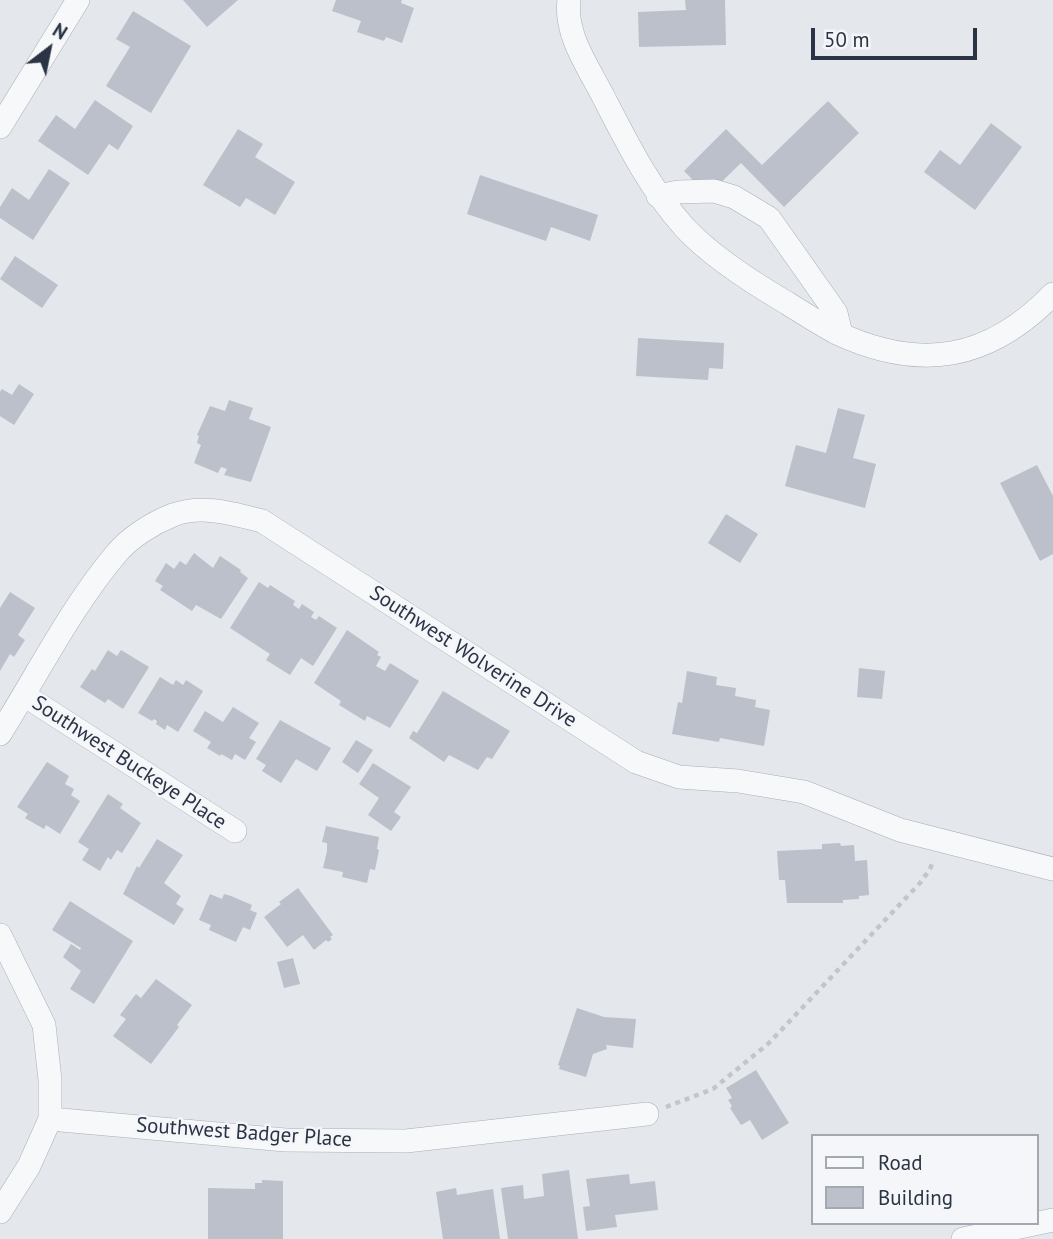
<!DOCTYPE html>
<style>
body{margin:0}
#map{position:relative;width:1053px;height:1239px;overflow:hidden;background:#e4e7ec;font-family:"PT Sans",sans-serif}
canvas{display:block}
.legend{position:absolute;left:811px;top:1134px;width:228px;height:91px;box-sizing:border-box;background:#f4f6f9;border:2px solid #a4a8b1;margin:0;padding:9px 12px;list-style:none;font-size:21px;color:#2b3445}
.legend li{display:flex;align-items:center;gap:14px;height:35px}
.legend b{width:35px;border:2px solid #a4a8b1}
.north{position:absolute;left:14px;top:14px;width:70px;height:70px;-webkit-text-stroke:5px #f4f6f9;paint-order:stroke;rotate:32deg;font-size:19px;font-weight:700;line-height:28px;text-align:center;color:#2b3445}
.north::after{content:'';display:block;margin:auto;width:24px;height:32px;background:#2b3445;clip-path:polygon(50% 0,100% 100%,50% 72%,0 100%)}
.scale{position:absolute;left:811px;top:28px;width:166px;height:32px;box-sizing:border-box;border:4px solid #2b3445;border-top:0;padding-left:9px;font-size:21px;line-height:24px;white-space:nowrap;color:#2b3445;-webkit-text-stroke:5px #f4f6f9;paint-order:stroke}
</style>
<div id="map">
<canvas width="1053" height="1239"></canvas>
<ul class="legend">
<li><b style="height:9px;background:#f7f8fa"></b>Road</li>
<li><b style="height:19px;background:#bbc0ca"></b>Building</li>
</ul>
<div class="north">N</div>
<div class="scale">50 m</div>
</div>
<script>
const ctx = document.querySelector('canvas').getContext('2d');
ctx.lineJoin = 'round';
function paint(path, color) {
  ctx.fillStyle = color;
  ctx.fill(path, 'evenodd');
}
function stroke(path, color, width, dash) {
  ctx.strokeStyle = color;
  ctx.lineWidth = width;
  ctx.lineCap = dash ? 'butt' : 'round';
  ctx.setLineDash(dash || []);
  ctx.stroke(path);
}
function drawText(font, color, halo, rows, align = 'center') {
  ctx.font = font + ' "PT Sans",sans-serif';
  ctx.lineWidth = 5;
  ctx.setLineDash([]);
  ctx.textBaseline = 'middle';
  ctx.strokeStyle = halo;
  ctx.fillStyle = color;
  for (const [text, x, y, turn = 0] of rows) {
    ctx.save();
    ctx.translate(x, y);
    ctx.rotate((+turn || 0) * Math.PI / 180);
    ctx.textAlign = isNaN(turn) ? turn : align;
    if (halo) ctx.strokeText(text, 0, 0);
    ctx.fillText(text, 0, 0);
    ctx.restore();
  }
}
paint(new Path2D(`
 M183,0H238L207,27Z
 M336,0H402L401,3L414,8L402,43L386,37L384,41L357,32L361,21L332,11Z
 M685,0H725L726,45L639,47L638,12L686,10Z
 M133,11L191,46L151,113L106,86L130,47L116,39Z
 M95,100L133,126L118,150L109,144L88,175L38,141L56,115L75,129Z
 M828,101L859,133L784,207L741,163L708,195L684,171L726,129L762,165Z
 M991,123L1022,147L975,210L924,172L940,150L960,165Z
 M238,129L263,144L255,157L295,182L275,215L246,198L240,207L203,185Z
 M49,169L70,183L33,240L0,218V207L12,188L29,200Z
 M480,175L598,215L590,241L551,227L546,241L467,214Z
 M15,256L58,285L42,308L0,279Z
 M638,338L724,343L723,369L709,368L708,380L636,376Z
 M19,384L34,394L14,425L0,416V392L2,389L12,395Z
 M229,400L253,408L249,419L271,427L251,482L224,475L227,469L221,467L218,473L194,463L201,445L197,443L199,436L197,435L210,406L225,411Z
 M838,408L865,415L853,458L876,464L865,508L785,486L796,445L826,453Z
 M1037,465L1053,496V554L1040,561L1000,483Z
 M726,514L758,534L740,563L708,543Z
 M194,553L213,568L220,556L241,570L240,572L248,578L221,619L196,605L192,611L160,590L163,586L155,581L166,563L174,569L180,561L186,565Z
 M259,582L268,588L270,585L295,601L293,605L299,609L302,604L314,612L311,617L316,620L319,616L337,628L313,666L301,658L290,675L266,660L270,654L230,628Z
 M10,592L35,608L18,635L25,640L14,657L10,654L0,671V608Z
 M347,630L379,652L377,655L381,657L376,666L385,671L390,663L419,681L390,728L367,716L365,721L339,705L341,701L314,683Z
 M108,650L117,656L121,650L149,667L123,709L108,699L105,703L80,687L92,669L95,671Z
 M859,668L885,671L882,699L857,697Z
 M687,671L717,677L716,685L736,688L735,696L756,700L755,707L770,710L764,746L720,738L719,742L672,734L678,702L682,703Z
 M160,677L173,685L176,680L183,685L186,680L203,691L178,732L167,725L165,730L156,724L157,721L154,719L152,721L138,713Z
 M443,691L510,731L492,759L487,757L478,770L449,755L444,762L409,738L413,731L417,733Z
 M233,707L259,723L249,738L256,742L245,760L235,754L232,760L221,754L220,756L207,748L211,742L193,731L205,711L223,722Z
 M280,720L331,748L317,771L296,759L281,783L262,771L266,765L256,759Z
 M356,740L373,750L358,773L342,762Z
 M47,762L69,776L65,784L74,789L71,795L80,801L60,834L46,825L44,829L25,818L28,814L17,807Z
 M373,763L411,787L394,812L401,817L391,831L368,815L379,798L359,784Z
 M108,794L123,804L120,808L141,823L122,853L117,850L111,860L108,857L100,871L82,860L89,849L78,842Z
 M326,826L379,837L377,849L379,850L375,870L370,869L367,883L342,877L343,872L323,868L327,851V843L322,842Z
 M157,839L183,855L164,883L181,896L176,904L184,909L174,925L123,894L137,866L139,868Z
 M840,843L841,846L854,845L855,861L867,860L869,895L859,896V899L843,900V903H787L785,880H779L777,851L822,849V844Z
 M298,888L333,935L330,937L332,939L328,942L326,940L314,950L303,935L287,947L264,917L281,904L279,902Z
 M210,894L222,899L224,894L231,896L252,905L250,910L257,913L250,930L243,927L236,942L209,930L211,925L199,920Z
 M70,901L133,941L94,1004L70,989L81,971L63,957L71,944L80,950L81,948L52,930Z
 M293,958L300,984L284,988L277,962Z
 M156,979L192,1005L177,1025L179,1027L151,1064L113,1036L126,1019L120,1015L136,994L141,998Z
 M577,1008L604,1017L636,1019L633,1048L606,1045L607,1049L593,1054L586,1077L559,1069L560,1066L558,1065Z
 M756,1070L789,1123L762,1140L750,1120L741,1125L730,1108L732,1106L728,1100L732,1098L726,1088Z
 M569,1170L578,1239H508L501,1188L523,1185L524,1199L544,1196L542,1174Z
 M629,1174L630,1184L655,1181L658,1210L615,1215L617,1227L586,1231L583,1207L590,1206L586,1179Z
 M262,1180L283,1181V1239H208V1188L255,1189V1183H262Z
 M456,1188L457,1195L493,1189L500,1239H443L436,1192Z`), '#bbc0ca');
const minor = new Path2D(`
 M569,0C564,34 589,68 604,98C627,143 650,189 685,228C711,256 753,283 787,303C803,313 820,324 837,333C921,372 989,360 1053,294
 M0,127L78,0
 M658,196L678,192L714,191L734,197L769,218L836,313L841,334
 M24,695L235,831
 M0,734C37,675 72,606 116,554C130,537 153,523 173,515C202,504 234,514 262,521L636,762L679,777L738,781L804,792L900,830L1053,869
 M0,935L44,1025L50,1080V1119L29,1166L0,1212
 M50,1119L285,1140L406,1141L647,1114
 M963,1239L1053,1220`);
stroke(minor, '#a9aeb7', 24);
stroke(new Path2D(`
 M666,1107L713,1089L769,1043L920,883L930,869L933,861`), '#c2c5cb', 4.5, [5, 5]);
stroke(minor, '#f7f8fa', 23);
drawText('21px', '#2b3445', '#f4f6f9', [
 ["Southwest Wolverine Drive",473,657,33],
 ["Southwest Buckeye Place",129,763,33],
 ["Southwest Badger Place",244,1133,4]
]);
</script>
